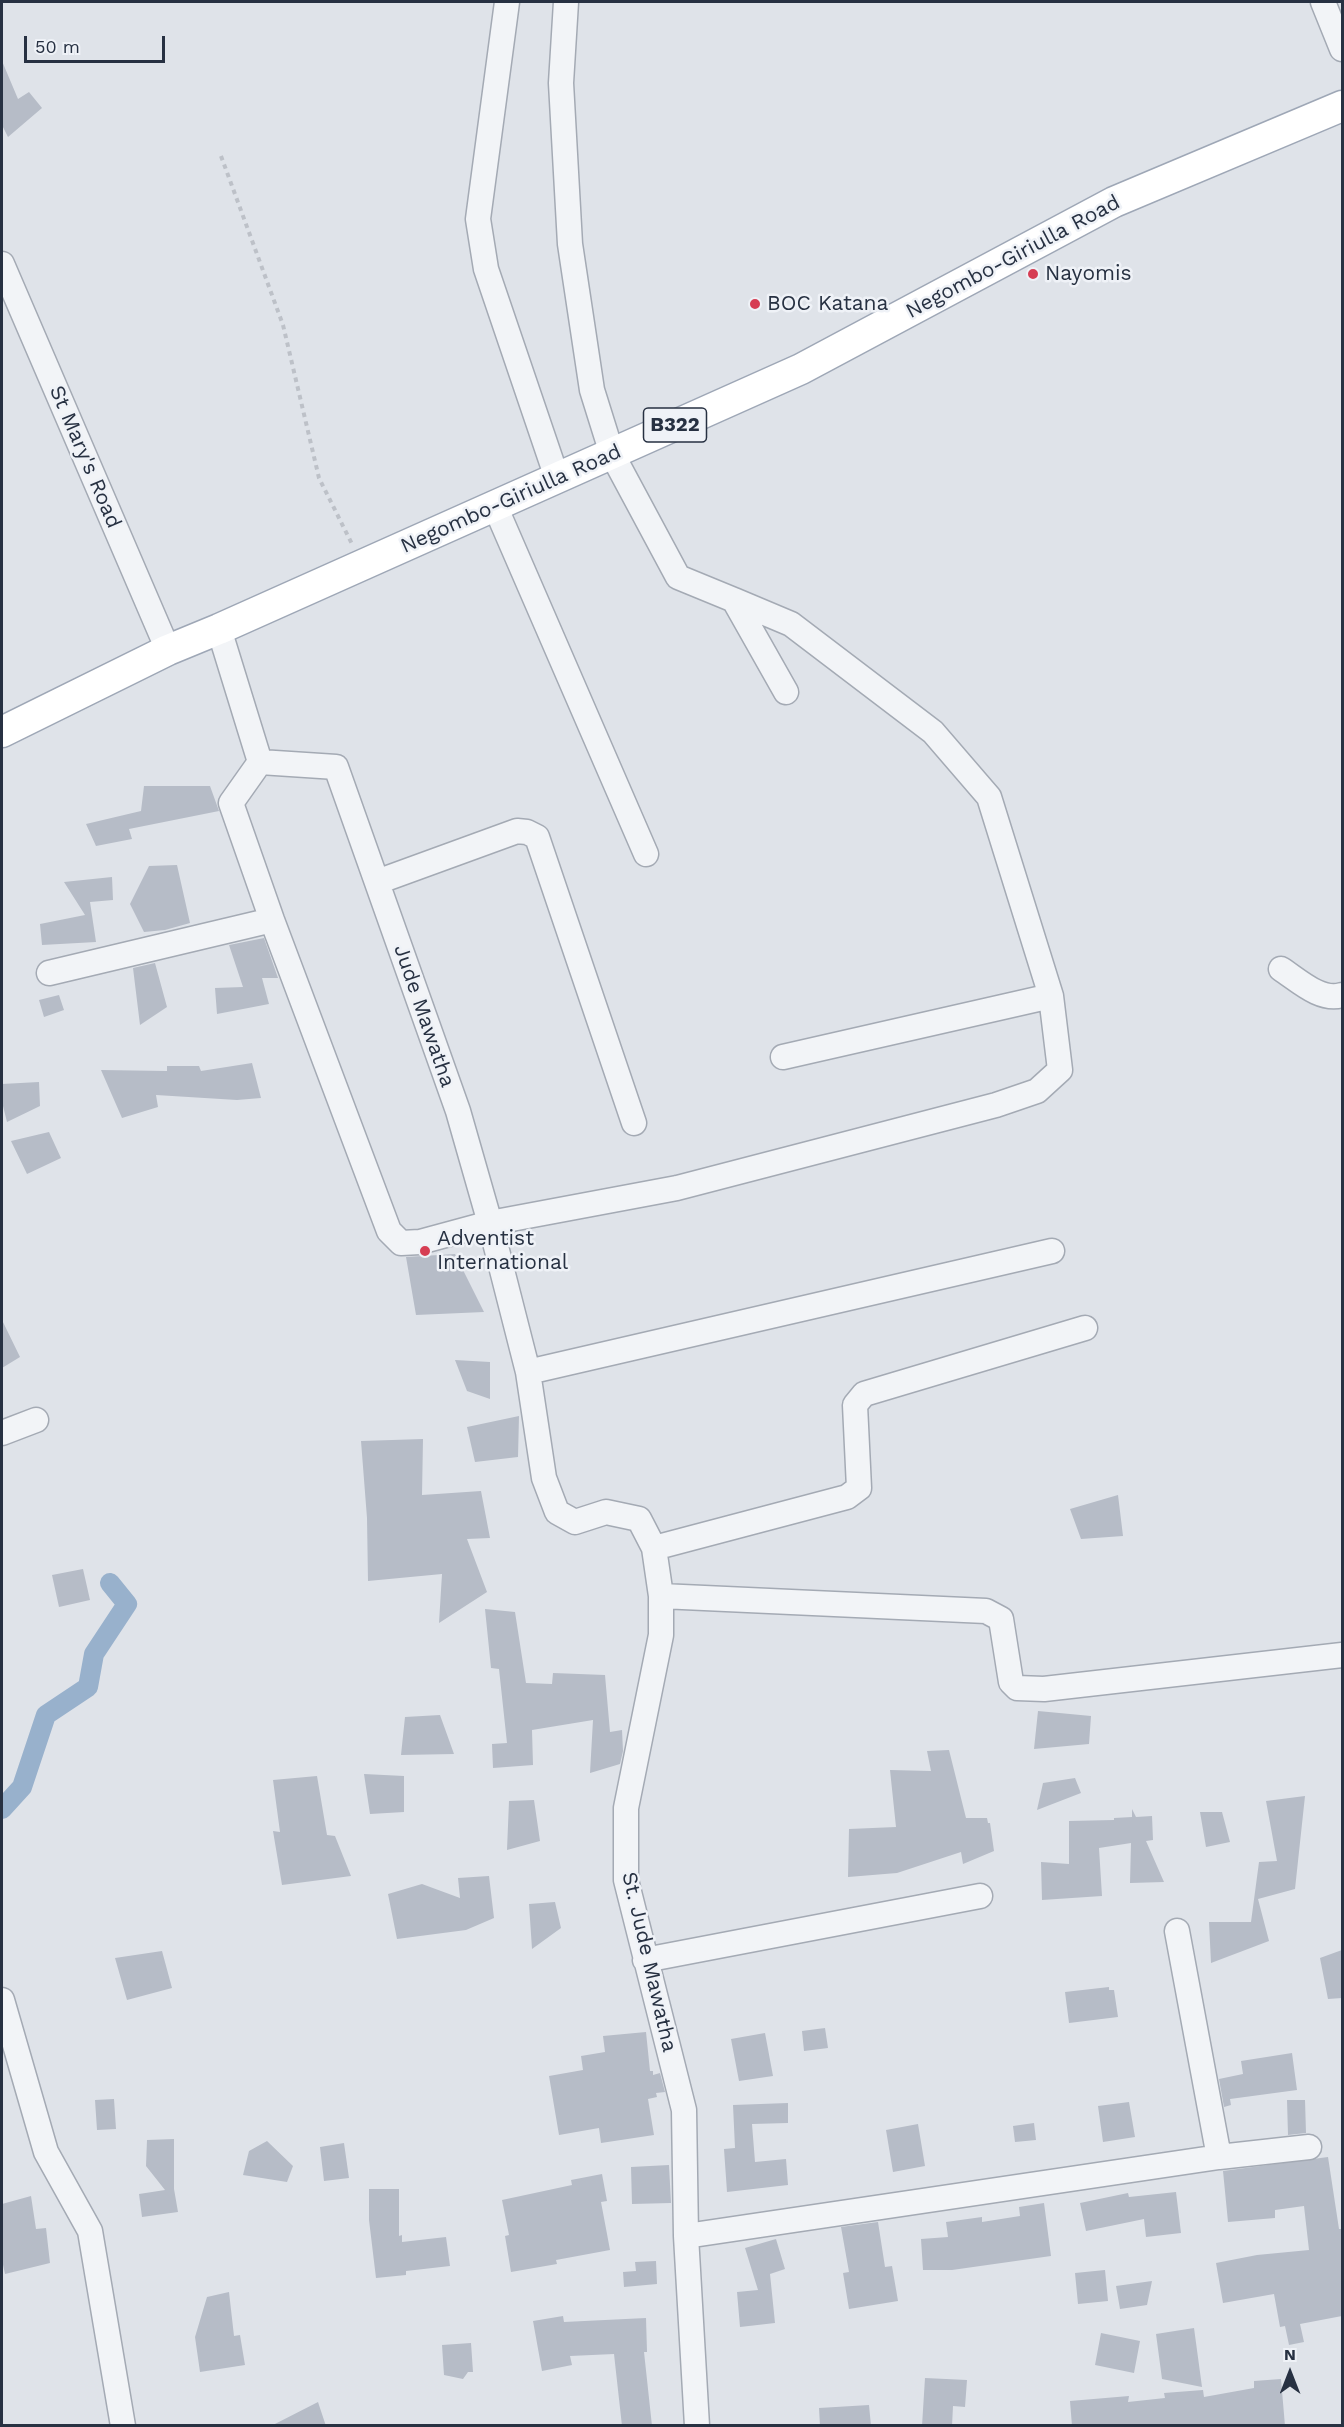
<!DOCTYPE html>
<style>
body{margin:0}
#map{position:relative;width:1344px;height:2427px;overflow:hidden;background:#dfe3e9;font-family:"Work Sans",sans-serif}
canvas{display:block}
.frame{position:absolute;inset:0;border:3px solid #273142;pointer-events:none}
.north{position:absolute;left:1260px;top:2343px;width:60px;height:60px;-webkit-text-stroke:4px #eff2f7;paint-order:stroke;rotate:0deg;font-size:16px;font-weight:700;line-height:24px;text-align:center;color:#273142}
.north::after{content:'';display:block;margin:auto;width:21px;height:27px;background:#273142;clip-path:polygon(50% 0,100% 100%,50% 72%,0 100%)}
.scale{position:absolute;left:24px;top:36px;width:141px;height:27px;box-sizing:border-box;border:3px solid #273142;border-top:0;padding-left:8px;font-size:18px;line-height:21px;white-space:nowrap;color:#273142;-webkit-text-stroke:4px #eff2f7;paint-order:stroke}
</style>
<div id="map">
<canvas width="1344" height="2427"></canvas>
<div class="frame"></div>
<div class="north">N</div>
<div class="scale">50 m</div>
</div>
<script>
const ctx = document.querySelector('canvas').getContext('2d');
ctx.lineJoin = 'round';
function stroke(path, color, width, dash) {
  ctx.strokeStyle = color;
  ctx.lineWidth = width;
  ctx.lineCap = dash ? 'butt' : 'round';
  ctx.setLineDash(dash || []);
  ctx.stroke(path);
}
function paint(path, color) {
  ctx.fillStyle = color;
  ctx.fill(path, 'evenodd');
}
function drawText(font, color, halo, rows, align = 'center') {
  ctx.font = font + ' "Work Sans",sans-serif';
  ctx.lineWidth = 5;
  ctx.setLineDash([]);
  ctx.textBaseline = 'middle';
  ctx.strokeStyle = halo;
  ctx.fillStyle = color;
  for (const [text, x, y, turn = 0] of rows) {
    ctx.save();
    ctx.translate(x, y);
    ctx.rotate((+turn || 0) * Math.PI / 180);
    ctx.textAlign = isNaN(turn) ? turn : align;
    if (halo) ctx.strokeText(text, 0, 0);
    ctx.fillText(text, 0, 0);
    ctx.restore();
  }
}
stroke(new Path2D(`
 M2,1809L22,1787L46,1715L88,1687L94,1654L127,1604L110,1583`), '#98b1cc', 20);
paint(new Path2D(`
 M2,61L18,99L29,92L42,108L8,137L2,125Z
 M144,786H210L219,811L129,829L132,839L96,846L86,824L141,811Z
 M177,865L190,923L165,930L144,932L130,904L149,866Z
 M112,877L113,900L90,902L96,942L42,945L40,924L85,915L64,882Z
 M264,938L278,978H262L269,1004L217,1014L215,988L243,987L229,945Z
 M155,963L167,1007L140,1025L133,968Z
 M59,995L64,1010L44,1017L39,1000Z
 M252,1063L261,1098L237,1100L156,1095L158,1107L122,1118L101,1070L167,1071V1066H199L201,1071Z
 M39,1082L40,1106L7,1122L2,1102V1084Z
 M49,1132L61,1158L27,1174L11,1141Z
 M455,1254L484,1312L416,1315L406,1257Z
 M2,1320L20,1357L2,1368Z
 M455,1360L490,1362V1399L467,1391Z
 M519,1416L518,1457L475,1462L467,1427Z
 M423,1439L422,1495L481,1491L490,1538L467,1539L487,1592L439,1623L442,1574L368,1581L367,1518L361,1441Z
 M1118,1495L1123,1536L1081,1539L1070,1509Z
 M83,1569L90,1600L59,1607L52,1575Z
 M485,1609L515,1612L526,1683L552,1684L553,1673L605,1675L610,1732L622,1730L623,1751L620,1764L590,1773L593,1720L532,1730L533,1765L493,1768L492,1744L507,1743L499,1669L491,1668Z
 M1038,1711L1091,1716L1089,1744L1034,1749Z
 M440,1715L454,1754L401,1755L405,1717Z
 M949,1750L966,1818H987L988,1823H990L994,1851L963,1864L961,1852L897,1873L848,1877L849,1829L896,1827L890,1770L931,1771L927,1751Z
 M364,1774L404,1776V1812L370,1814Z
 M317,1776L327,1835L335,1836L351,1876L282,1885L273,1831L280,1832L273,1780Z
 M1075,1778L1081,1793L1037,1810L1043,1783Z
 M1305,1796L1295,1889L1258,1899L1269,1941L1211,1963L1209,1922H1251L1259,1862L1277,1861L1266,1801Z
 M534,1800L540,1841L507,1850L509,1801Z
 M1132,1809L1136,1817L1152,1816L1153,1840L1146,1841L1164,1882L1130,1883L1131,1843L1099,1848L1102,1896L1042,1900L1041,1862L1069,1864V1821L1114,1820V1818L1132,1817Z
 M1200,1812H1222L1230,1842L1206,1847Z
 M489,1876L494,1918L466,1930L397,1939L388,1894L422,1884L460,1898L458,1878Z
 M555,1902L561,1928L532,1949L529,1904Z
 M1342,1950V1998L1328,1999L1320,1958Z
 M162,1951L172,1988L127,2000L115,1958Z
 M1109,1987V1990H1114L1118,2017L1069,2023L1065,1992Z
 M825,2028L828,2048L804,2051L802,2031Z
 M646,2032L650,2071H653V2075L660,2073L665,2092L656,2093L657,2097L648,2099L654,2135L601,2143L599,2128L559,2135L549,2076L583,2070L581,2056L605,2052L603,2036Z
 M765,2033L773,2076L739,2081L731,2039Z
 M1292,2053L1297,2090L1230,2099L1231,2105L1224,2107L1219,2079L1243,2074L1241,2061Z
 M114,2099L116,2129L97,2130L95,2100Z
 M1287,2100H1305L1306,2133L1288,2135Z
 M1129,2102L1135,2137L1103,2142L1098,2106Z
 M788,2103V2123L752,2124L755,2162L786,2159L788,2185L727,2192L724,2149L735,2148L733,2105Z
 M1034,2123L1036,2140L1015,2142L1013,2126Z
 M918,2124L925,2166L893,2172L886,2130Z
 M174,2139V2189L178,2212L142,2217L139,2194L165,2190L146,2166L147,2140Z
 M267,2141L293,2166L287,2182L243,2175L249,2151Z
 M344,2143L349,2178L324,2181L320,2147Z
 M1328,2157L1339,2229H1342V2316L1300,2324L1304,2342L1289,2345L1285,2326L1280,2327L1274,2294L1223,2303L1216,2263L1257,2255L1309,2250L1304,2206L1275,2210V2218L1228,2222L1223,2171Z
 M669,2165L671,2203L632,2204L631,2167Z
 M602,2174L607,2201L601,2202L610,2250L556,2260L557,2264L511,2272L505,2236L509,2235L502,2200L572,2185L571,2180Z
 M369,2189H399V2236L402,2235V2242L446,2237L450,2266L406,2271V2275L376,2278L369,2220Z
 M1176,2192L1181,2233L1146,2237L1144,2219L1086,2231L1080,2203L1128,2193L1129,2197Z
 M31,2196L36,2229L46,2228L50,2263L5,2274L2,2260V2204Z
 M1044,2203L1051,2256L952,2270H923L921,2239L948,2237L946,2222L982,2217V2222L1020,2216L1019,2207Z
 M878,2222L885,2267L892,2266L898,2301L849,2309L843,2273L849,2272L841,2227Z
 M776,2239L785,2269L770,2274L775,2323L740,2327L737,2292L758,2290L745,2248Z
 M656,2261L657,2284L624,2287L623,2272L636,2271L635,2262Z
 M1105,2270L1108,2301L1078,2304L1075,2273Z
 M1152,2281L1147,2305L1120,2309L1116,2286Z
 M229,2292L234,2336L240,2335L245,2365L200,2372L195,2337L207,2297Z
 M563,2316L564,2322L646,2318L647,2352H644L652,2426H622L614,2354L570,2356L572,2365L542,2371L533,2321Z
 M1194,2328L1202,2387L1162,2379L1156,2334Z
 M1101,2333L1140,2341L1134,2373L1095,2365Z
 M471,2343L473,2372H468L463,2379L444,2375L442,2345Z
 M925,2378L967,2380L965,2407L953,2406L952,2426H922Z
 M1281,2379L1285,2426H1072L1070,2401L1129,2396L1128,2402L1165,2398L1164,2393L1203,2390L1204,2397L1254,2388V2381Z
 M318,2402L326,2426H271Z
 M869,2405L871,2426H820L819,2408Z`), '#b6bcc7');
const minor = new Path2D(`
 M507,2L478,219L486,269L557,478
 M566,2L561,83L570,244L592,390L612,454L678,577L734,600L786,692
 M1323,2L1342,49
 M2,264L168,650
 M495,506L646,854
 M219,629L260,762L336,767L458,1111L490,1223L528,1372L544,1478L557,1512L575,1522L606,1512L639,1519L654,1548L661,1596V1635L626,1808V1880L684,2110L686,2236L697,2426
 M260,762L231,803L272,920L389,1231L401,1243L420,1242L490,1223L677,1188L996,1105L1037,1091L1060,1070L1051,996L989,797L933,732L791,624L734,600
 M377,882L517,831L527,832L537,837L634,1123
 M1281,969C1298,980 1321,1002 1342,995
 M49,973L272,920
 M783,1057L1051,996
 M528,1372L1052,1251
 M2,1433L36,1420
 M654,1548L847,1497L859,1488L855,1405L864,1394L1085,1328
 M661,1596L986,1611L1001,1619L1011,1682L1017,1688L1044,1689L1342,1655
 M1177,1931L1219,2157
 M645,1960L980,1896
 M2,2000L46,2152L90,2231L123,2426
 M686,2236L1219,2157L1309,2147`);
const major = new Path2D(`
 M2,732L168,650L219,629L801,369L1114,202L1342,106`);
stroke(minor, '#a4aab4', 27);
stroke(major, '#9ea7b6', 33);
stroke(new Path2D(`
 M221,156L283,325L319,478L353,546`), '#bdc1c8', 4, [4.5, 4.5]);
stroke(minor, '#f2f4f7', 24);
stroke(major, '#fff', 30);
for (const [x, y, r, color] of [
 [1033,274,6,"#d63d53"],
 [755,304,6,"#d63d53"],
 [425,1251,6,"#d63d53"]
]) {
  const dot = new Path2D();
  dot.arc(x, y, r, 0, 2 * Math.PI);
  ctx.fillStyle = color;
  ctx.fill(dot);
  stroke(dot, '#eff2f7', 2);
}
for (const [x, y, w] of [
 [675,425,63]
]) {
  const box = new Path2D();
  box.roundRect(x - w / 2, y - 17, w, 34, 4.5);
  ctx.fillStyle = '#eff2f7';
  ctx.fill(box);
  stroke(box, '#273142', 1.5);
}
drawText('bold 20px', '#273142', null, [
 ["B322",675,425]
]);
drawText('21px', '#273142', '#eff2f7', [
 ["Negombo-Giriulla Road",1013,257,-28],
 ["St Mary's Road",85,457,67],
 ["Negombo-Giriulla Road",511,499,-24],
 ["Jude Mawatha",424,1016,71],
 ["St. Jude Mawatha",649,1962,77]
]);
drawText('21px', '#273142', '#eff2f7', [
 ["Nayomis",1045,274],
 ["BOC Katana",767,304],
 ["Adventist",437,1239],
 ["International",437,1263]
], 'left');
</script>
